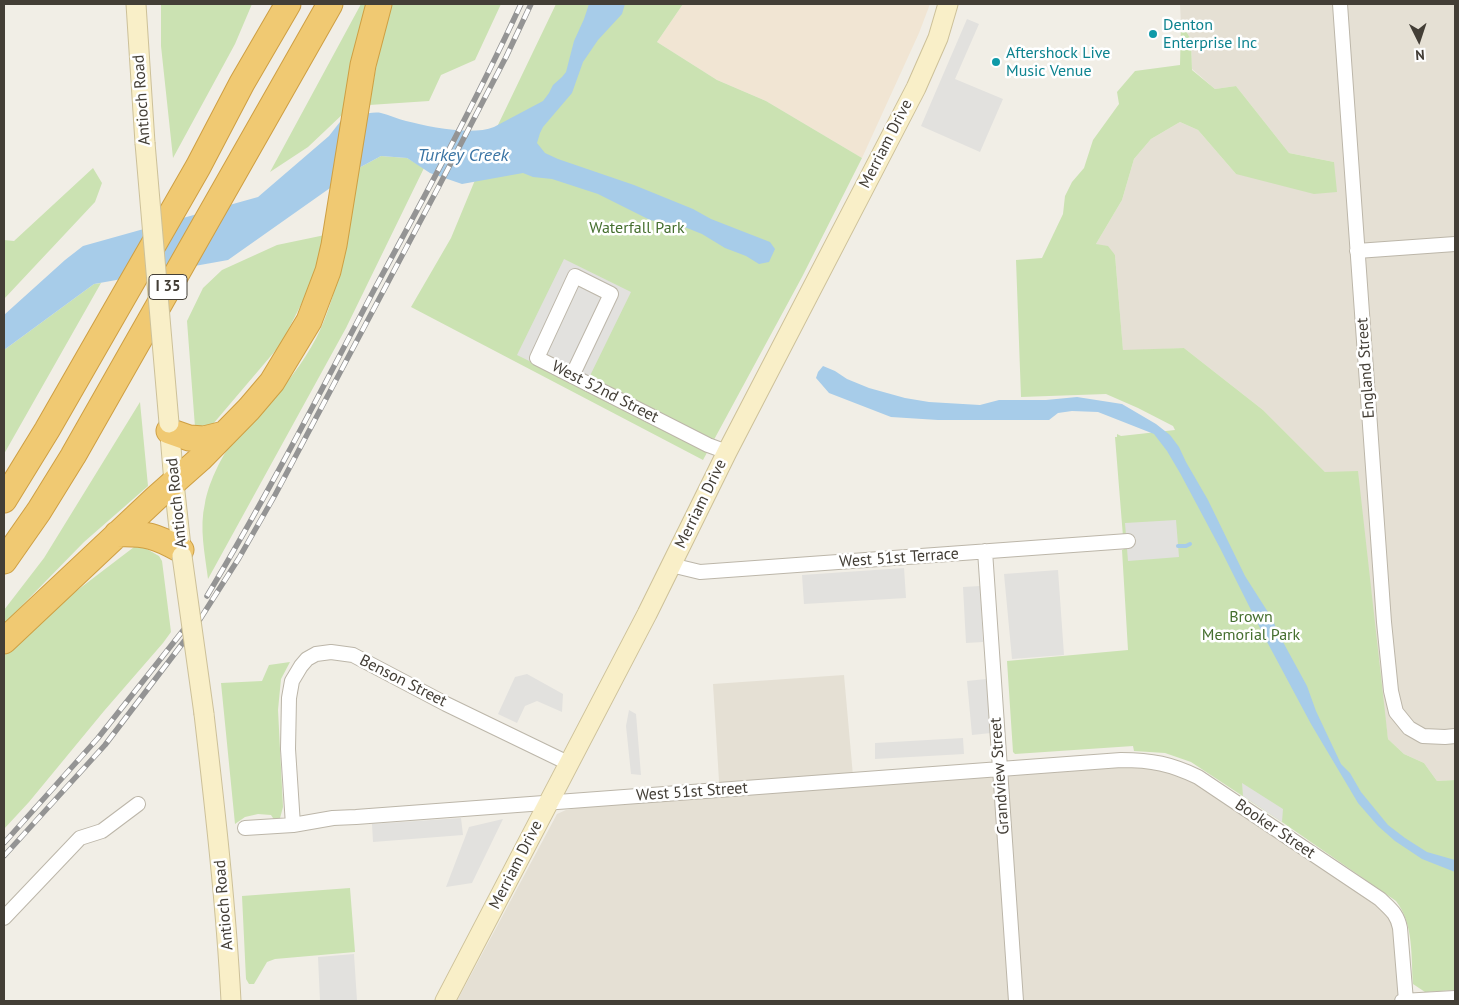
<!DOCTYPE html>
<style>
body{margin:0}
#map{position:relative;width:1459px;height:1005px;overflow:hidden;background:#f1eee6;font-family:"PT Sans",sans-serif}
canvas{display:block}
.frame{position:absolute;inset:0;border:5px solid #433e36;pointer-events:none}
.north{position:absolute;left:1394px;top:15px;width:50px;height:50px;-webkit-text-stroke:4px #fff;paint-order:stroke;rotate:176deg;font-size:14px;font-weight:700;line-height:20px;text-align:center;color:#433e36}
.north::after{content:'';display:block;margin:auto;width:18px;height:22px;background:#433e36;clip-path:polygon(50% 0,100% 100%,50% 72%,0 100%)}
</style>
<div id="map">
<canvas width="1459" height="1005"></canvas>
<div class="frame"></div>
<div class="north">N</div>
</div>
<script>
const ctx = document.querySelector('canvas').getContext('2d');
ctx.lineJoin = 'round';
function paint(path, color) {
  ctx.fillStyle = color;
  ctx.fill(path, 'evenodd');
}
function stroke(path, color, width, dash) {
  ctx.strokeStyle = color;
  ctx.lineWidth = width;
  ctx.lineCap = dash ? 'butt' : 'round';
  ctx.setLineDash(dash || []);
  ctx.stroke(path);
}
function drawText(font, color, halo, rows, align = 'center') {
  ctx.font = font + ' "PT Sans",sans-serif';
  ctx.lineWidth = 5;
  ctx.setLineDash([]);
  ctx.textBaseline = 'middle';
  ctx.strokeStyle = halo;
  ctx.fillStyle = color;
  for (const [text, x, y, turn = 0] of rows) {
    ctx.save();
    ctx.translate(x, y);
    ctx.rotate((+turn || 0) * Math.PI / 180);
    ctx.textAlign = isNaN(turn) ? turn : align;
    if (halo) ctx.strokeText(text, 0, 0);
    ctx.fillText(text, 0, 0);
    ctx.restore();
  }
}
paint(new Path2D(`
 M1180,4H1455V780L1437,781L1424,763L1404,754L1388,739L1385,718L1325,472L1263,410L1184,348L1123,351L1115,255L1096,244L1122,200L1134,159L1151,139L1180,122L1198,130L1236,174L1334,162L1289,153L1236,86L1215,89L1192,69L1191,39L1181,24Z
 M844,675L854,787L1128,767L1158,768L1195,783L1386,912L1393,925L1400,1001H457L557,814L566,810L587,806L720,797L713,684Z`), '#e5e0d4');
paint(new Path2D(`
 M683,4H930L919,33L862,158L766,101L717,80L657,42Z`), '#f1e5d3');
paint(new Path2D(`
 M161,4H252L235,44L173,158L161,46Z
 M361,4H370L345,112L308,147L270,172Z
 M392,4H501L475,60L441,75L429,101L369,105L384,26Z
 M556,4H683L657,42L717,80L766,101L862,158L802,277L703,460L411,307L451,238L497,127Z
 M1181,24L1191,39L1192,70L1215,89L1236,86L1289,153L1334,162L1337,192L1314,194L1236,174L1198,130L1180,122L1151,139L1134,159L1122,200L1096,244L1108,246L1115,255L1123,350L1184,348L1263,410L1325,472L1358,471L1388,739L1404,754L1424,763L1437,781L1455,780V990L1425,992L1413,984C1411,957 1414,924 1396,901L1282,822L1191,762L1165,753L1134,751L1133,746L1015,754L1013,752L1007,661L1128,650L1122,550L1124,549L1115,437H1117V434L1121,436L1175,430L1173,426L1138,408L1106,394L1021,397L1016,260L1042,258L1063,214L1065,196L1072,182L1084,168L1093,140L1119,104L1117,92L1135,71L1180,65Z
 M381,156L407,158L424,168L346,328L208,579C205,554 199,528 205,503C208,485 220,459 231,444C242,428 260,416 272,400C290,380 310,353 321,328C343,279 348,222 357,169Z
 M93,168L102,183L95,202L4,299V240L14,241Z
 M325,235L313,281L281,344L213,424L195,427L187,321L203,288L222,270L277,245Z
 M101,283L4,454V350L94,284Z
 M140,402L148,486L84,542L4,624V610L44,558Z
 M139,545L145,546V548L159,556L162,561L171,632L163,643L104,711L29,802L4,829V653L13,643L75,592L134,547Z
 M290,662L281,679L278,710L283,807L279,822L275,821L271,815L258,814L245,817L235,824L221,683L262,681L269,665Z
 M350,888L355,952L275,959L267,962L254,984H249L246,979L242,896Z`), '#cbe2b2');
paint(new Path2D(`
 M967,19L979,24L955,79L1003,99L980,152L921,126Z
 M564,259L631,292L584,388L517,355Z
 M1176,520L1179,557L1128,561L1125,523Z
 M904,568L906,598L804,604L802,575Z
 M1058,570L1064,655L1012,659L1004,574Z
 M980,586L983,642L966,643L963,587Z
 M527,674L563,694L562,712L537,701L525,706L517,723L498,714L515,677Z
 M986,679L991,733L972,735L967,681Z
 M629,710L636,714L641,775L631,774L626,726Z
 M963,738L964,754L875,759V743Z
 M1242,783L1283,809L1282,822L1243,796Z
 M461,818L463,835L373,842L372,824Z
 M503,819L472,883L446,887L469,827Z
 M354,954L357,1001H320L318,957Z`), '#e2e1de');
paint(new Path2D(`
 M589,4H625L622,14L598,40L583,62L572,93L543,127L540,133L537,143L545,153L558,159L634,185L693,209L711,219L770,242L775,249L769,262L759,264L746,256L725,248L702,234L682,226L650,220L598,194L552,179L533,177L523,173L462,184L430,173L407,158L381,156L357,169L228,260L94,284L4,350V315L65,260L83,246L258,197L329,136L343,118C353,117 371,111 381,113C389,115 398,119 406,121C430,127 472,136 494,127L543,101L549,93L553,85L562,77L566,72L574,41L584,19Z
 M823,366L835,371L847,379L869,388L905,398L929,402L980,405L999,400H1046L1077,397L1122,404L1156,424L1170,435L1179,447L1186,462L1208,500L1245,576L1273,620L1277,631L1307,686L1316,711L1341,764L1350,773L1361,792L1388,825L1405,838L1427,852L1455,860V872L1422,859L1395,841L1378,826L1358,803L1311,724L1265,638L1220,548L1180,473L1167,451L1154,434L1098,412L1072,411L1058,413L1049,420H938L891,417L829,393L816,378L818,372Z`), '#a7cce9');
stroke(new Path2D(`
 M1178,546H1186L1190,544`), '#a7cce9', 4);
const minor = new Path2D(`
 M1340,4L1384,622L1391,691L1396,712L1409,728L1423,736L1445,737L1455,736
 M1357,251L1455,244
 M572,376L611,294L575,276L537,358L708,445L727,452
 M985,551L1016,1001
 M671,565L700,572L1128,541
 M293,825L288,749L289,698L292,681L301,666L307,659L316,654L331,652L353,655L446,704L568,763
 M245,828L293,825L333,818L356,817L1121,760C1152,760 1171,764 1198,777L1380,899C1390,909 1397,913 1400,928L1406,1001
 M4,918L80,838L102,831L138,804
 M1402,1001L1455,998`);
const secondary = new Path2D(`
 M136,4L145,143
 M169,423L174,483L182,556
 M204,714C215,809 226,905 231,1001
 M445,1001L647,614L727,452L916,88L938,38L948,4`);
const motorway = new Path2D(`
 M169,431L189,438L204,439L224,434
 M4,500L47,430L198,167L242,83L288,4
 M117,534C146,533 156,536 181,550
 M4,561L39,511L73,456L330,4
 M4,641L156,498L200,459L249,409L272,382L309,321L328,271L334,245L363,65L379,4`);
stroke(minor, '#bcb6a9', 16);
stroke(secondary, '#cdc199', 21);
stroke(motorway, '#ce9f43', 27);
stroke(minor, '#fff', 14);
stroke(secondary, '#f9efc8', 19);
stroke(motorway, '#f0c972', 25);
const rail = new Path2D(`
 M207,596C267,496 320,393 374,290C425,196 476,101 521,4
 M4,843L98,738L189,623
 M4,856L105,745L195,627L239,558L275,495L439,186L506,57L531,4`);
stroke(rail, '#949494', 5.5);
stroke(rail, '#fff', 4, [11]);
const secondaryBridge = new Path2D(`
 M145,143L169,423
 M182,556L204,714`);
stroke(secondaryBridge, '#cdc199', 21, []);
stroke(secondaryBridge, '#f9efc8', 19);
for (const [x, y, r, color] of [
 [1153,34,5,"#0f9aa8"],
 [996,62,5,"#0f9aa8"]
]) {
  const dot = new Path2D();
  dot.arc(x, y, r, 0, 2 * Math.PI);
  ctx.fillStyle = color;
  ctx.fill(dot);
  stroke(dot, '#fff', 2);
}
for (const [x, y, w] of [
 [168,287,38]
]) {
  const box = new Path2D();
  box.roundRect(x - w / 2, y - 12.5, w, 25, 4);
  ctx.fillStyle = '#fff';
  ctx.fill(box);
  stroke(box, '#433e36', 1);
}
drawText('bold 15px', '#433e36', null, [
 ["I 35",168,287]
]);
drawText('16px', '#0d838f', '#fff', [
 ["Denton",1163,25],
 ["Enterprise Inc",1163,43],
 ["Aftershock Live",1006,53],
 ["Music Venue",1006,71]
], 'left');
drawText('16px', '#433e36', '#fff', [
 ["Antioch Road",142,100,-94],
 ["Merriam Drive",886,144,-63],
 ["England Street",1366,368,-94],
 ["West 52nd Street",605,392,27],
 ["Antioch Road",177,503,-96],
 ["Merriam Drive",701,504,-64],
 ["West 51st Terrace",899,558,-4],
 ["Benson Street",403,681,27],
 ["Grandview Street",1000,776,-94],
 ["West 51st Street",692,792,-4],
 ["Booker Street",1275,829,34],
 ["Merriam Drive",516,865,-63],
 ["Antioch Road",224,905,-95]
]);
drawText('16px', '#456f2f', '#fff', [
 ["Waterfall Park",637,228],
 ["Brown",1251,617],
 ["Memorial Park",1251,635]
]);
drawText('italic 18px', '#3a74a4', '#fff', [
 ["Turkey Creek",463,156]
]);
</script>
